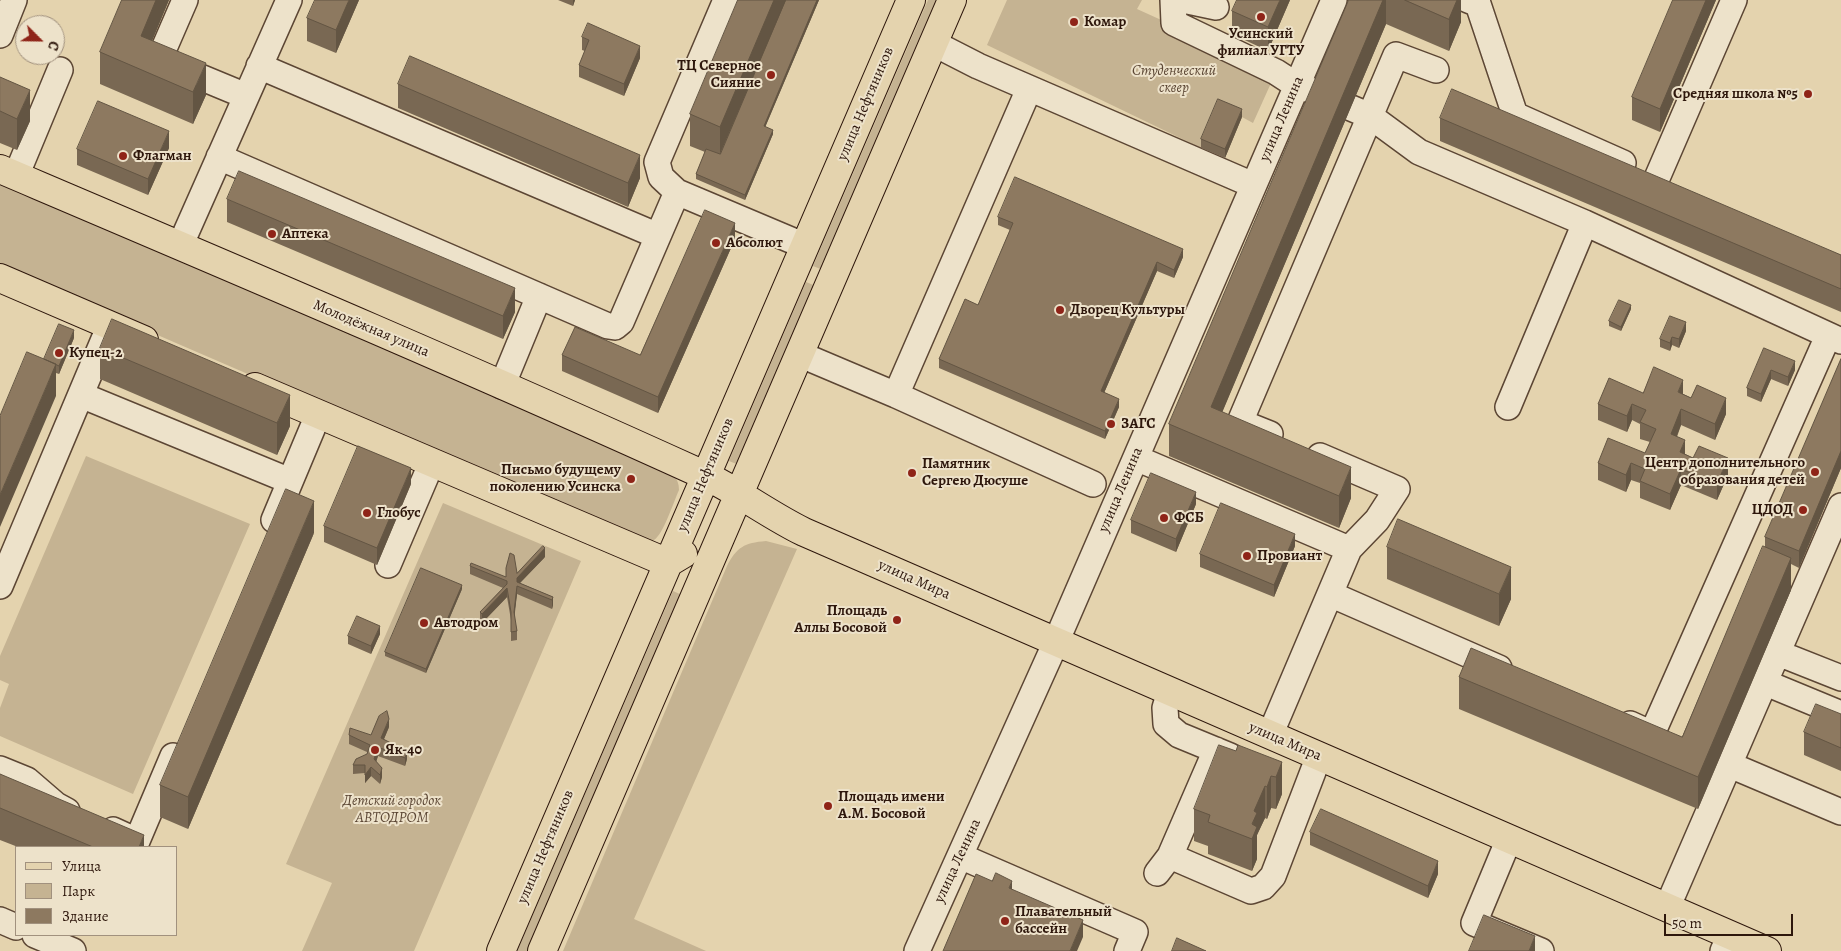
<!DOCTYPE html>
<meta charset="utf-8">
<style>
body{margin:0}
#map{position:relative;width:1841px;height:951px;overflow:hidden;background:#e4d3ae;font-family:Alegreya,serif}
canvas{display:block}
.legend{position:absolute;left:15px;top:846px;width:162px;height:90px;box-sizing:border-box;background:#ede2ca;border:1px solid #a1917e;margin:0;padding:6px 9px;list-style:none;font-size:15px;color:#2e170c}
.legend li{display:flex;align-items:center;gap:10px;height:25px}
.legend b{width:25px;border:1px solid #a1917e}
.north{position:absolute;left:15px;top:15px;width:50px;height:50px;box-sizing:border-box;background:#ede2ca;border:1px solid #a1917e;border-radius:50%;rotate:113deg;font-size:14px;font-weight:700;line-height:20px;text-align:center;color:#2e170c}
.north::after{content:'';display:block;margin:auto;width:18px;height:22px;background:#8f2418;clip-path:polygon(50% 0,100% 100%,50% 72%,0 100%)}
.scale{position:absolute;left:1664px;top:914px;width:129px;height:22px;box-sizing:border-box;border:2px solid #2e170c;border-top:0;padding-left:6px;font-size:15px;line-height:18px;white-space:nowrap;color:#2e170c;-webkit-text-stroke:4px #ede2ca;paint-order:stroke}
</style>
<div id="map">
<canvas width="1841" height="951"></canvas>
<ul class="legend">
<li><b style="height:6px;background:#e4d3ae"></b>Улица</li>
<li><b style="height:14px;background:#c5b392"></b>Парк</li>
<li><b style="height:14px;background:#8d7960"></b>Здание</li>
</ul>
<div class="north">С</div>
<div class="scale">50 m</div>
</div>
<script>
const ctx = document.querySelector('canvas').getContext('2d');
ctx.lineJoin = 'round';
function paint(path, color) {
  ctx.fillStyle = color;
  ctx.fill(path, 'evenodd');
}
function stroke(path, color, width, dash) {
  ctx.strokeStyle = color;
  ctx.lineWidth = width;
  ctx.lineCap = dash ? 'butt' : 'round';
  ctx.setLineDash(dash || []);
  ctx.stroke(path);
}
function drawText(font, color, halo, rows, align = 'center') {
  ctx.font = font + ' Alegreya,serif';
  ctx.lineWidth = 4;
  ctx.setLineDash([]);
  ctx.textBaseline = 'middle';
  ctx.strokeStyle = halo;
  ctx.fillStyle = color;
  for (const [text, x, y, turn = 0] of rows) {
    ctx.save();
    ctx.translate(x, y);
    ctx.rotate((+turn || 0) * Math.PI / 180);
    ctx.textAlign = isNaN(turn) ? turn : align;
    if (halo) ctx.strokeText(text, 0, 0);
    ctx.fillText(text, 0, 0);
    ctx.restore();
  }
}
paint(new Path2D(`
 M928,0H939L823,270L813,266Z
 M1007,0H1142L1137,9L1276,72L1253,123L1242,117L1201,148L987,45Z
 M0,182L661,466C672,474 679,477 679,490C674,501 663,535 654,540C647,543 637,540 630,539L0,267Z
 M806,282L816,286L739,465L729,461Z
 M86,456L250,524L133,794L0,736V708L9,684L0,680V656Z
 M443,503L581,561L414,951H302L332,883L286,864Z
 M766,541L797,549L634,919L706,951H563L727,566C737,547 744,543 766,541Z
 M673,591L682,595L529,951H517Z`), '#c5b392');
const minor = new Path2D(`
 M185,0L159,60L246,96
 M726,0L657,162L661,177L677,192L805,246
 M1173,0L1174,23L1276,72L1296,85L1310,90
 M1183,0L1216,7
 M1468,0L1478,4L1515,115L1623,163
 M0,35L14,0
 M933,43L978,66L1253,185
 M259,66L658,236
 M1351,108L1370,116L1419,152L1585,223L1841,341
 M219,157L608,326L615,327L621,322L677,192
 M16,176L60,70
 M1657,178L1734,0
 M180,246L289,0
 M799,354L896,395L1093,484
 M502,386L539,296
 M81,395L290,481
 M896,395L1029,89
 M1508,407L1585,223
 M1270,434L1240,422L1396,55L1436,70
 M1136,458L1349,549
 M274,520L318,415
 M388,565L432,462
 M0,586L110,325
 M1330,594L1499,668
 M1778,653L1841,678
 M1766,683L1841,714
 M1170,691L1165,708L1166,724L1179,735L1230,756
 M1630,724L1652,734L1828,336
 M1270,735L1349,549L1377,520L1397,489L1320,456
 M1730,765L1841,812
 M0,769L27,780L56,805L67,811
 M113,830L137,841L173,756
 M1509,839L1474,923L1541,951
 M960,856L1135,932L1127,951
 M1170,856L1251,891L1263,887L1273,876L1319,756
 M1157,873L1170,856L1216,750
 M1667,908L1841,506
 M0,920L16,927
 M35,935L73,951
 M917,951L1056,642L1334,0
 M1723,951L1730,935`);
const major = new Path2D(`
 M0,169C235,269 471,369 704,475C738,491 769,515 804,532L1767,951
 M0,278L144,340
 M255,387L668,563L683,554
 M501,951L911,0
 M542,951L952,0`);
stroke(minor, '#5c4634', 28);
stroke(major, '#2e170c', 30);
stroke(minor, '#ede2ca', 25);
stroke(major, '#e4d3ae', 28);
paint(new Path2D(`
 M122,0H169L152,40L206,95L193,124L100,84V52Z
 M359,0L336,53L307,41V18Z
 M558,0H575L573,6Z
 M738,0H819L765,127L773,134L745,200L696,179V174L705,152L690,146V114Z
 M1290,0L1268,51L1232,34V11Z
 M1349,0H1461V22L1449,51L1386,24L1222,412L1351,498L1339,528L1169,456V424Z
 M1673,0H1716L1660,132L1632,120V97Z
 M582,37L640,58L624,96L579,77V65L585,51L582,50Z
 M0,77L30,121L17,150L0,143Z
 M398,84L640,178L628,207L398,108Z
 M1242,117L1225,158L1201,148V139Z
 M1440,118L1841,255V312L1440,141Z
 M169,148L148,195L77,165V149Z
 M227,199L515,312L503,339L227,222Z
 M998,217L1183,257L1174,278L1157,271L1104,393L1119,407L1105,439L939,368V359L978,305L1010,230L998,225Z
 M735,239L658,413L562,371V355H640Z
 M1631,309L1621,331L1609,326V321Z
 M1686,331L1679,348L1672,345L1670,351L1660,347V339Z
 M74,338L59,374L56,373V396L44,359Z
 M100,348L290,426L277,455L100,379Z
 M1764,348L1795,370L1788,386L1771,379L1761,402L1747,396V388Z
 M1841,359V468L1799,568L1791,564V590L1698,809L1459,709V677L1682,737L1765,547V537Z
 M1643,393L1683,394L1726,414L1715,440L1681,425L1677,437L1685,454L1728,475L1717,500L1681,485L1670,510L1640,498V483L1631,480L1626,492L1598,480V463L1645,453L1650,442L1640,439V424L1632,420L1627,432L1598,420V404Z
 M411,484L377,565L324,542V526Z
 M1196,504L1176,552L1131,533V520Z
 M314,533L188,829L160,817V785Z
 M1295,546L1274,597L1200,567V554Z
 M1387,547L1511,599L1499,626L1387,579Z
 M545,557L520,583L553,597V605L552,609L517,594L514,616L517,631V640L511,641V620L507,597L482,623L480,620V612L503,588L470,574V566L506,577L517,573Z
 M462,589L426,673L385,656V652Z
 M380,634L371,654L348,644V636Z
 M1841,714V771L1804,755V732Z
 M389,727L384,739L407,759L405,766L378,756L376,762L382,777L380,784L371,776L365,783V773L353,774V765L367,754V752L349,744V735H371Z
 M1236,751L1282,762V794L1276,809L1271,808L1267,819L1265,818L1257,835V859L1252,871L1208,854V846L1194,841V809Z
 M0,774L144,847H18L0,840Z
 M1310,832L1438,874L1428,898L1310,845Z`), '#796853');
paint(new Path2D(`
 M156,0H169L141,68V36Z
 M349,0H359L336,53V30Z
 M573,0H575L573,6Z
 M774,0H787L720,159V127Z
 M817,0H819L764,130V126Z
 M1280,0H1290L1268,51V27Z
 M1383,0H1386V24L1211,439V407Z
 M1457,0H1461V22L1449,51V19Z
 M1706,0H1716L1660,132V109Z
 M640,46V58L624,96V84Z
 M206,63V95L193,124V92Z
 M30,90V121L17,150V119Z
 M1242,109V117L1225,158V149Z
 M773,130V134L745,200V195Z
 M169,131V148L148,195V179Z
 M640,155V178L628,207V183Z
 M735,223V239L658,413V397Z
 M1183,249V257L1174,278V270Z
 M1157,262V271L1101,400V391Z
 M515,288V312L503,339V316Z
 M1631,305V309L1621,331V327Z
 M1686,322V331L1679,348V339Z
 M74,330V338L59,374V366Z
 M1672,337V345L1670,351V343Z
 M1795,361V370L1788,386V377Z
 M56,364V396L0,527V495Z
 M1771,370V379L1761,402V394Z
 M1683,380V396L1678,392Z
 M290,395V426L277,455V423Z
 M1726,398V414L1715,440V424Z
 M1119,399V407L1105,439V431Z
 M1632,404V420L1627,432V416Z
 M1681,409V425L1671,450V434Z
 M1685,440V456L1680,452Z
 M1841,451V468L1799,568V551Z
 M1728,458V475L1717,500V484Z
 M1631,463V480L1626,492V475Z
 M1351,467V498L1339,528V496Z
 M411,468V484L377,565V548Z
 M1681,469V485L1670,510V494Z
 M1196,492V504L1176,552V539Z
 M314,501V533L188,829V797Z
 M1295,534V546L1274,597V585Z
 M545,548V557L517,586V578Z
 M1791,558V590L1698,809V777Z
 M1511,567V599L1499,626V594Z
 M462,585V589L426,673V669Z
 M517,586V594L514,621V612Z
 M507,588V597L482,623V614Z
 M553,597V605L552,609V600Z
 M380,626V634L371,654V646Z
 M389,719V727L381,746V738Z
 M378,747V756L374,768V759Z
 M407,751V759L405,766V758Z
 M1282,762V794L1276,809V777Z
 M371,767V776L365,783V775Z
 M382,768V777L380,784V775Z
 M1271,776V808L1267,819V787Z
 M1265,786V818L1257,835V859L1252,871V839L1254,811Z
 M144,835V847H139Z
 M1438,861V874L1428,898V886Z
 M1012,881V897L1009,888Z
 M1083,920V937L1077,951H1070Z
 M1535,936V951H1529Z`), '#635543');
const building = new Path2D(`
 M122,0H156L141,36L206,63L193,92L100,52Z
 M315,0H349L336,30L307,18Z
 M738,0H774L720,127L690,114Z
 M786,0H817L764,126L773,130L745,195L696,174L706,149L720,154Z
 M1237,0H1280L1268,27L1232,11Z
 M1349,0H1383L1211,407L1351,467L1339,496L1169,424Z
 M1405,0H1457L1449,19Z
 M1673,0H1706L1660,109L1632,97Z
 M588,23L640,46L624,84L579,65L589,40L582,37Z
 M410,56L640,155L628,183L398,84Z
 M0,77L30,90L17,119L0,111Z
 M1452,89L1841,255V289L1440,118Z
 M1218,99L1242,109L1225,149L1201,139Z
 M98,101L169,131L148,179L77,149Z
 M239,171L515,288L503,316L227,199Z
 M1015,177L1183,249L1174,270L1157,262L1101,391L1119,399L1105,431L939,359L965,299L978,305L1013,223L998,217Z
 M705,210L735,223L658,397L562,355L575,327L640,355Z
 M1619,300L1631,305L1621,327L1609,321Z
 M1670,316L1686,322L1679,339L1672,337L1670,343L1660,339Z
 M112,319L290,395L277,423L100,348Z
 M59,324L74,330L59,366L44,359Z
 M1764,348L1795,361L1788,377L1771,370L1761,394L1747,388Z
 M27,352L56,364L0,495V416Z
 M1841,359V451L1799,551L1765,537Z
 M1654,367L1683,380L1678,392L1691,398L1697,385L1726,398L1715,424L1681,409L1671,434L1685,440L1680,452L1693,458L1699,446L1728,458L1717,484L1681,469L1670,494L1640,481L1645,469L1631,463L1626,475L1598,463L1608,438L1645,453L1656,429L1640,422L1646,410L1632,404L1627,416L1598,404L1609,378L1643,393Z
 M358,446L411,468L377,548L324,526Z
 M1151,473L1196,492L1176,539L1131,520Z
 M286,489L314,501L188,797L160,785Z
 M1221,503L1295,534L1274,585L1200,554Z
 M1398,519L1511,567L1499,594L1387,547Z
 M543,546L545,548L517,578V582L553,597L552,600L517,586L514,612L517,631L511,632V612L507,588L482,614L480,612L507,584V581L470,566L471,563L506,577V568L510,553L514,555L517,573Z
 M1763,546L1791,558L1698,777L1459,677L1471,648L1682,737Z
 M421,568L462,585L426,669L385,652Z
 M357,616L380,626L371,646L348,636Z
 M1816,704L1841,714V748L1804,732Z
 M387,711L389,719L381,738L407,751L405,758L378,747L374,759L382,768L380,775L371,767L365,775V765H353L356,759L367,754L370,745L349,735L350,728L371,735L379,716Z
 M1219,745L1236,751L1238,745L1282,762L1276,777L1271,776L1267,787L1265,786L1254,811L1257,813L1252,824L1257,827L1252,839L1208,822L1210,815L1194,809Z
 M0,774L144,835L139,847H93L0,808Z
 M1321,809L1438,861L1428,886L1310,832Z
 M996,873L1012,881L1009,888L1083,920L1070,951H943L976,874L992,881Z
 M1484,915L1535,936L1529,951H1469Z
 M1177,938L1206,951H1172Z`);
paint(building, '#8d7960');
stroke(building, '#635543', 1);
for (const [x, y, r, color] of [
 [1261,17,5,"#8f2418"],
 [1074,22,5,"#8f2418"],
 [771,75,5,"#8f2418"],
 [1808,94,5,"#8f2418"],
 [123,156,5,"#8f2418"],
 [272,234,5,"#8f2418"],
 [716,243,5,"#8f2418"],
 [1060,310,5,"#8f2418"],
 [59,353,5,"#8f2418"],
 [1111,424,5,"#8f2418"],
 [1815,472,5,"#8f2418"],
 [912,473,5,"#8f2418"],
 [631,479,5,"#8f2418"],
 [1803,510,5,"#8f2418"],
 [367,513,5,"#8f2418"],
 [1164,518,5,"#8f2418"],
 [1247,556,5,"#8f2418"],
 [897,620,5,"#8f2418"],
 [424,623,5,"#8f2418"],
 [375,750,5,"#8f2418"],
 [828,806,5,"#8f2418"],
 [1005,921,5,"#8f2418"]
]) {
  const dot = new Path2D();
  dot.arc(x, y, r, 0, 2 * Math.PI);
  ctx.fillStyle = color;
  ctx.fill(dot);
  stroke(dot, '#ede2ca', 2);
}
drawText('bold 15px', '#2e170c', '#ede2ca', [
 ["Комар",1084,22],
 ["Усинский",1261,34,"center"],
 ["филиал УГТУ",1261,51,"center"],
 ["ТЦ Северное",761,66,"right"],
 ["Сияние",761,83,"right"],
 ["Средняя школа №5",1798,94,"right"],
 ["Флагман",133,156],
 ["Аптека",282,234],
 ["Абсолют",726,243],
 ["Дворец Культуры",1070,310],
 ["Купец-2",69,353],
 ["ЗАГС",1121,424],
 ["Центр дополнительного",1805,463,"right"],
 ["образования детей",1805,480,"right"],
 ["Памятник",922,464],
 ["Сергею Дюсуше",922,481],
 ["Письмо будущему",621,470,"right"],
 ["поколению Усинска",621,487,"right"],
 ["ЦДОД",1793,510,"right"],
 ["Глобус",377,513],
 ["ФСБ",1174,518],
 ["Провиант",1257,556],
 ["Площадь",887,611,"right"],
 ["Аллы Босовой",887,628,"right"],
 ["Автодром",434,623],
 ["Як-40",385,750],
 ["Площадь имени",838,797],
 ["А.М. Босовой",838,814],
 ["Плавательный",1015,912],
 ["бассейн",1015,929]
], 'left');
drawText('italic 15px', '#5b4634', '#ede2ca', [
 ["Студенческий",1174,71],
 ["сквер",1174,88],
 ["Детский городок",392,801],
 ["АВТОДРОМ",392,818]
]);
drawText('15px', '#2e170c', '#ede2ca', [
 ["улица Нефтяников",866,104,-67],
 ["улица Ленина",1282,119,-67],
 ["Молодёжная улица",371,329,23],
 ["улица Нефтяников",706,475,-67],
 ["улица Ленина",1121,490,-67],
 ["улица Мира",914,580,24],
 ["улица Мира",1285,742,23],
 ["улица Нефтяников",546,847,-67],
 ["улица Ленина",958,861,-65]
]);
</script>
